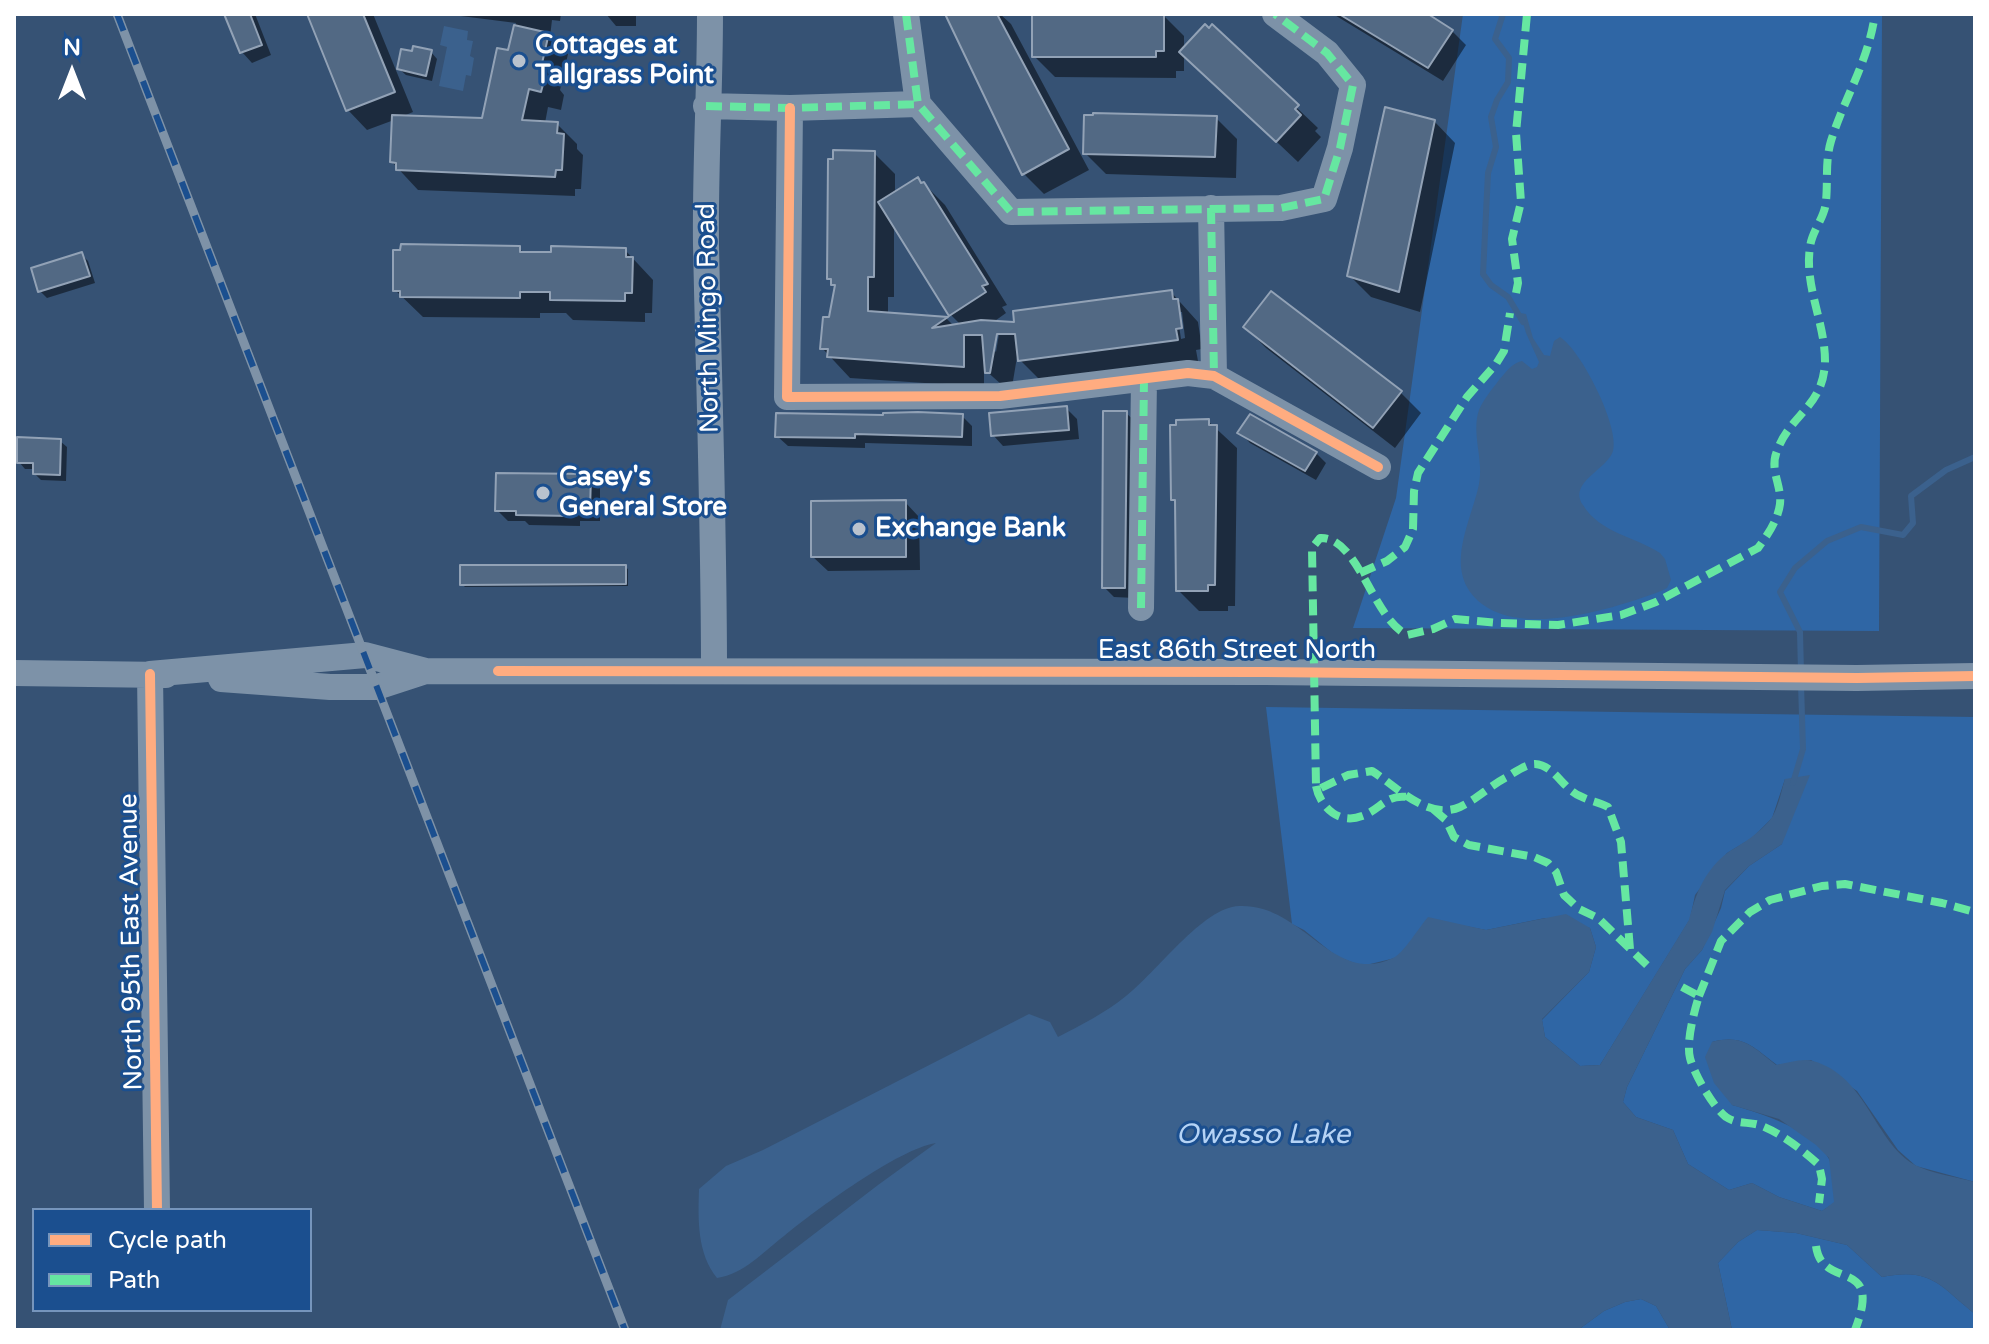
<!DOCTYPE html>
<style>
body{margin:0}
#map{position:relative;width:1989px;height:1344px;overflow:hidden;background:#365274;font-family:"Varela Round",sans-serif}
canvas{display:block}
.frame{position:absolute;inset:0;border:16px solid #fff;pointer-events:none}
.legend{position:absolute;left:32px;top:1208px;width:280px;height:104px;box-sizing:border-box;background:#1b4f8f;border:2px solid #7695bc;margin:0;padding:10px 14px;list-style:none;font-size:24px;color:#fff}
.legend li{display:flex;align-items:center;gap:16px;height:40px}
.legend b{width:40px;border:2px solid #7695bc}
.north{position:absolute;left:32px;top:32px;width:80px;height:80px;-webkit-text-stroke:6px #1b4f8f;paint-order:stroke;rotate:0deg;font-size:22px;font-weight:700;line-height:32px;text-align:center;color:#fff}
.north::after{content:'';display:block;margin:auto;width:28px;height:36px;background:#fff;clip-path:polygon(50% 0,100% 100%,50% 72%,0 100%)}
</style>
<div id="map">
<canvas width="1989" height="1344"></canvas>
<div class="frame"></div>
<ul class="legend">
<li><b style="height:10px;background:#ffac80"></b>Cycle path</li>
<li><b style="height:10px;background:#66e7a1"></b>Path</li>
</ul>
<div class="north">N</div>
</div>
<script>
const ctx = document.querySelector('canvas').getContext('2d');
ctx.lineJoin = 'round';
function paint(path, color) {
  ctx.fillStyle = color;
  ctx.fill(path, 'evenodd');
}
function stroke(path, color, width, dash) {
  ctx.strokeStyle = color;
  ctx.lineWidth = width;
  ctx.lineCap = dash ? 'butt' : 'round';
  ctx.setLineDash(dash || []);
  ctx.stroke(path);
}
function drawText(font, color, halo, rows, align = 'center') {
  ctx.font = font + ' "Varela Round",sans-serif';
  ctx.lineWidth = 6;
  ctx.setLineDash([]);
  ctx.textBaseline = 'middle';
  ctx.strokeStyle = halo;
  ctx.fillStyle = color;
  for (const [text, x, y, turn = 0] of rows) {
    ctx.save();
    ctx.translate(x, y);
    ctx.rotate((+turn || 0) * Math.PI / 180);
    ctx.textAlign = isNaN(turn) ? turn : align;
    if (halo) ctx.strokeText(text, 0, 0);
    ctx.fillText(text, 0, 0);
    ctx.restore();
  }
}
paint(new Path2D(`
 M1463,14H1882L1879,631L1353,628L1396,498Z
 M1266,707L1975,717V1182L1916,1166L1898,1150L1857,1091L1811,1060L1777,1065C1753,1047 1743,1034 1712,1042L1732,1105C1760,1113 1815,1130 1829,1159C1835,1171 1834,1189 1834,1203L1822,1211L1779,1197L1752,1183L1729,1190L1688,1164L1673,1130L1636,1117L1623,1102L1627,1087L1685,969L1702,950L1721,908L1725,891L1749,866L1782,844L1785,779L1772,818L1752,838L1727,853L1695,895L1690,919L1600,1065L1580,1066L1545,1037L1542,1020L1589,972L1596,947L1590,928L1545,918L1486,930L1460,925L1395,958L1362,966L1336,956L1304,930L1292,924Z
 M1757,1230L1796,1233L1847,1245L1882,1277C1931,1267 1939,1285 1975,1314V1330H1732L1718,1263L1738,1242Z
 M1641,1299L1656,1306L1670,1330H1578L1604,1311L1625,1302Z`), '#2f66a5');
paint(new Path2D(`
 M444,26L468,31L467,40L473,41L470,56L474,58L471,76L466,75L463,91L439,86L447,47L440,45Z
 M1520,313L1526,314L1533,338L1544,355L1550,356L1554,341L1560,337C1581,350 1620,427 1613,451C1607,470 1568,482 1583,505C1600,533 1634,536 1660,553L1665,559L1671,580L1667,588L1661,591C1616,608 1525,637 1482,604C1441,572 1471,523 1479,484C1484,460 1471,433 1479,410C1483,400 1493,388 1499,380C1506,372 1512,363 1522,361L1532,369L1537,367L1539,362L1526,333Z
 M1810,775L1782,844L1749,866L1725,890L1712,932L1702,950L1685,969L1627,1087L1623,1102L1636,1117L1673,1130L1688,1164L1729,1190L1752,1183L1779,1197L1822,1211L1834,1202L1829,1158L1816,1145L1779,1119L1732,1105L1714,1083L1705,1057L1712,1042C1743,1034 1753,1047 1776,1065C1787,1063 1803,1058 1813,1061C1867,1076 1874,1142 1915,1165C1932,1174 1957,1177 1975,1182V1314C1939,1285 1931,1267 1882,1277L1847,1245L1796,1233L1757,1230L1738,1242L1718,1263L1732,1330H1670L1656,1306L1641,1299L1625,1302L1604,1311L1578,1330H720L728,1300L878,1185L936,1143C898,1149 816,1210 784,1236C763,1252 744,1274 717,1278C697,1253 698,1220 699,1189L726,1166L763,1150L1029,1014L1050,1022L1058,1037C1081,1025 1105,1013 1126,996C1156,973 1203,907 1239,906C1303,903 1333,987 1393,958C1403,954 1420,926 1428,917L1486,930L1566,914L1590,928L1596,947L1589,972L1542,1019L1545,1037L1580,1066L1600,1065L1689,920C1696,892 1706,868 1730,851C1745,842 1758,834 1770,820C1778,810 1781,792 1785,779Z`), '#3b618d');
paint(new Path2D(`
 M226,14H255L271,55L252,63L242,52Z
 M309,14H373L413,112L401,117L483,121L510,53L516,23L445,14H561L560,21L552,20L550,37L568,54L560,90L564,95L561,110L548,107L545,123L557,124L577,144V149L583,155L581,189H575V196L418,190L392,162L394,120L367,130L348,110Z
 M606,14H636V26H616Z
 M954,14H1000L1011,24L1089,170L1044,194L1023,173Z
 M1043,14L1163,15L1184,36V49L1212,27L1318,128L1315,131L1321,137L1298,162L1184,54V71H1176V78L1055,77L1034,56Z
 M1333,14H1424L1452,31L1466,45L1443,81Z
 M431,52L437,59L432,81L406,75L399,69Z
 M1216,118L1237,139L1236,178L1106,174L1085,153Z
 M1434,121L1455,143L1420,312L1371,297L1350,276Z
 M874,153L895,174V194L924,184L945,205L1007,305L1002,307L1006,313L992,323L1016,324L1171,292L1198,322L1202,349L1196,350L1198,361L1041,381L1017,357L1011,393L984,369V387L850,378L822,348L836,288L829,278ZM894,224L951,315L961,325L954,326L947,319L888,315V297H894ZM1177,312H1182L1185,338L1181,339ZM995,333L999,334L996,352L992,348Z
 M519,248L525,254L625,250L653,280L652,313H645V322L573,320L566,313H540V318L423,317L395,290Z
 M82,255L88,261L95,283L47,298L40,291Z
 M1245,327L1400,392L1421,413L1395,448L1266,348Z
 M1066,408L1077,419L1079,439L1003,446L993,435Z
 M1126,413L1137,423L1135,598L1114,597L1104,587Z
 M962,416L972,426V446L865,443V448L788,446L777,436Z
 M1208,421L1237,448L1235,606H1228V611H1199L1178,590L1177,504L1173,499Z
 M1240,432L1316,453L1326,463L1316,480L1250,443Z
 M60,441L67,447L66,481L41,480L35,474V469H25L19,462Z
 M590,476L600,487V521H580V526L529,525L525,521H508L497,510Z
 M905,502L919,517L920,570L828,571L813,557Z
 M625,567L628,569V586L465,587L462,584Z`), '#0007');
stroke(new Path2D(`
 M1503,14L1495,39L1509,58L1508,82L1497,100L1491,117L1496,147L1488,173L1483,274L1491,285L1508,297L1523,322
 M1801,672L1800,632L1780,592L1795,568L1827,541L1861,527L1903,535L1913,523L1911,496L1946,470L1975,457
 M1793,783L1803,749L1801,684`), '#3b618d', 6);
const building = new Path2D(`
 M224,14H250L262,45L240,53Z
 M307,14H363L395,92L346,111Z
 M945,14H997L1069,149L1022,175Z
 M1164,14V51H1156V57H1032V15Z
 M1339,14H1428L1453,30L1428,68Z
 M1205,24L1209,28L1212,24L1299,105L1295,109L1301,115L1276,142L1179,52Z
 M514,25L549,33L540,72L546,73L541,92L529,89L522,120L558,122L557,133L564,134L562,170H556L555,177L396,170V163L390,162L392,115L482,118L497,48L508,50Z
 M413,46L432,50L426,76L397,69L401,49L412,51Z
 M1385,107L1435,120L1399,292L1347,276Z
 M1093,113L1217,116L1215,157L1083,154L1084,115H1093Z
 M833,150L875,151L874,277H868V311L948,317L932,328L981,320L1014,322L1013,311L1172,290L1173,299H1178L1182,328L1176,329L1178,340L1018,361L1015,334H997L990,373H985L982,335H964V367L827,357L828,349H820L823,317H829L835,285H831V279H827L828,159H833Z
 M918,177L921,183L924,182L988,284L982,286L986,292L949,316L878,202Z
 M401,244L520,246V252H551V246L626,248V257H633L632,293H625V301L550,300V292H520V298L400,297V291H393V250H400Z
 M82,252L90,276L38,292L31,268Z
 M1271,291L1402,391L1373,428L1243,327Z
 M1067,406L1069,430L991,436L989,413Z
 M1103,411H1127L1125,588H1102Z
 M918,412L963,414L962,437L855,434V438L775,437L776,413L883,415V413Z
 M1250,414L1317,452L1305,471L1237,433Z
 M1209,419V425H1217L1215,585H1208V591H1176L1175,500H1171L1170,425H1176V420Z
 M17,437L61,439L60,475L33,474V463H17Z
 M496,473L591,474L590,512L570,511V516L516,515V511H495Z
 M906,500V557H811V501Z
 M460,565H626V584L460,585Z`);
paint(building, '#526984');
stroke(building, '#92a2b6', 2);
stroke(new Path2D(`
 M710,14C710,91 705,168 706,245C709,387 714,529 714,671
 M906,14L918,104L1011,212L1281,208L1324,199L1340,148L1353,85L1327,53L1275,14
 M706,106L790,108L918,104
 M790,108L787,397L1000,396L1188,373L1214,376L1378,467
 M1211,208L1214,376
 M1141,608L1144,379
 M14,673L166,675
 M150,674L365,655L426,671L1265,672L1857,678L1975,676
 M150,674L157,1210
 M221,679L330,687H377L426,671`), '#7d92a8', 26);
const rail = new Path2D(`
 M117,14L625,1330`);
stroke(rail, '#7e92a7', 9);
stroke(rail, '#1b4f8f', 6, [18]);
stroke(new Path2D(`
 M906,14L918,104L1011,212L1281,208L1324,199L1340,148L1353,85L1327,53L1275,14
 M706,106L790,108L918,104
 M1211,208L1214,376
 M1516,293L1518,283L1512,239L1521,202L1516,133L1527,14
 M1360,573L1387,561L1405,547L1413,529L1414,491L1418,473L1467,397L1496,364L1504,351L1510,313
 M1141,608L1144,379
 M1316,786C1320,807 1339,825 1362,816C1380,810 1386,794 1407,797
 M1433,809L1446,820L1454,837L1469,845L1534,857L1548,863L1556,872L1564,895L1579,909L1598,918L1652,970
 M1630,949L1621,842L1608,807C1599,802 1589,801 1580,796C1563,789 1554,765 1535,764C1526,764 1515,772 1507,777C1491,785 1476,800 1460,807C1428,821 1396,786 1372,771L1348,775L1321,788L1316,786L1312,548L1320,538C1358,536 1372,617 1407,635L1433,629L1455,619L1499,623L1558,625L1621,615L1656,602L1758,548C1767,536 1778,520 1780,504C1782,485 1769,470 1777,451C1790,414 1824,407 1825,361C1825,322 1804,286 1810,247C1812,230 1825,218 1826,201C1828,181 1825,161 1831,141C1845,96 1868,63 1875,14
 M1682,987L1699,996C1694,1012 1686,1042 1690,1058C1694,1074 1713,1107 1726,1117C1738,1125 1750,1121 1762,1126C1782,1134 1804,1151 1819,1165L1822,1179L1819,1203
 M1699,996L1721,941L1750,912L1770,900L1822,886L1845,884L1942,903L1975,912
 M1816,1246C1822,1292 1884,1255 1855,1330`), '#66e7a1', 8, [16, 8]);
stroke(new Path2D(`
 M790,108L787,397L1000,396L1188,373L1214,376L1378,467
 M498,671L1265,672L1857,678L1975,676
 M150,674L157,1210`), '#ffac80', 10);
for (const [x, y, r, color] of [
 [519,61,8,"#b9c2ce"],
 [543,493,8,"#b9c2ce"],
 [859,529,8,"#b9c2ce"]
]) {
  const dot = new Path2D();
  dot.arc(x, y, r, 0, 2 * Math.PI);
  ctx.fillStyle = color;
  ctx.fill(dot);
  stroke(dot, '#1b4f8f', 3);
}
drawText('bold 26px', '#fff', '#1b4f8f', [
 ["Cottages at",535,46],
 ["Tallgrass Point",535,76],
 ["Casey's",559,478],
 ["General Store",559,508],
 ["Exchange Bank",875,529]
], 'left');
drawText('26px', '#fff', '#1b4f8f', [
 ["North Mingo Road",709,318,-91],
 ["East 86th Street North",1237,651],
 ["North 95th East Avenue",132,942,-91]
]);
drawText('italic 28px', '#b5d3f5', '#1b4f8f', [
 ["Owasso Lake",1263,1136]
]);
</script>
